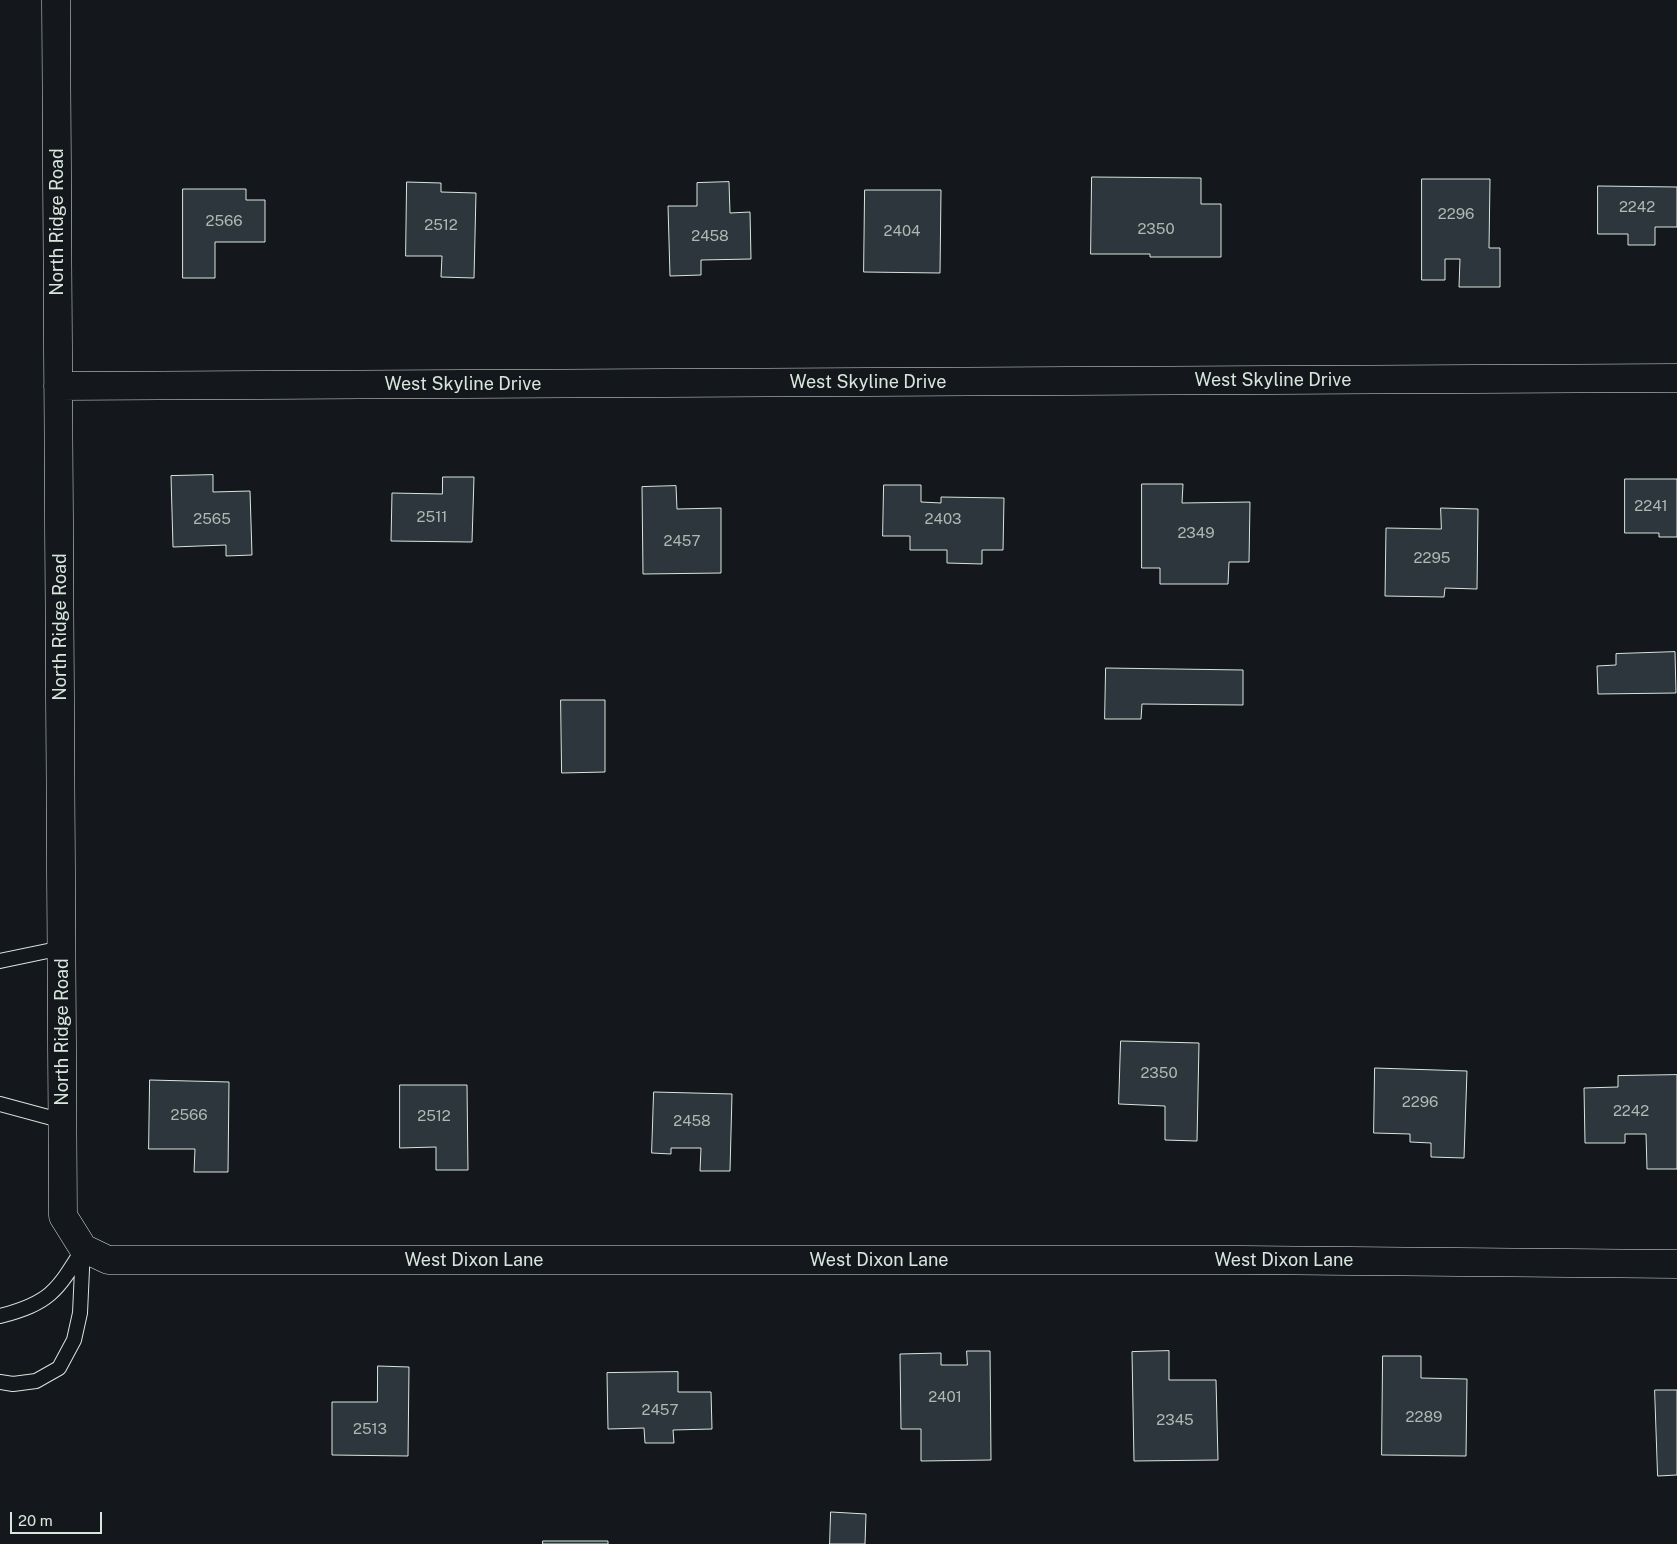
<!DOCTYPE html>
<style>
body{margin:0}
#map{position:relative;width:1677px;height:1544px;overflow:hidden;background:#14181c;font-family:"Public Sans",sans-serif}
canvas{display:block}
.scale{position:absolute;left:10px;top:1512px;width:92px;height:22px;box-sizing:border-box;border:2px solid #d8e6dc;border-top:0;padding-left:6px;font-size:15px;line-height:18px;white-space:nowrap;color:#d8e6dc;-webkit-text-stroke:4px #14181c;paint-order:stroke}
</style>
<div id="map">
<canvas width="1677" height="1544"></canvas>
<div class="scale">20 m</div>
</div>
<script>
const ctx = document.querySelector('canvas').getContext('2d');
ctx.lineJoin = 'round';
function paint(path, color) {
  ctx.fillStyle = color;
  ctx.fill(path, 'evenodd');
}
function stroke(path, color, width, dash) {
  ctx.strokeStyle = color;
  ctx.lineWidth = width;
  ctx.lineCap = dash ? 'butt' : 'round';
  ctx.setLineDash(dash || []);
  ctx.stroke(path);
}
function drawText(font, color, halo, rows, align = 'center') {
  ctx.font = font + ' "Public Sans",sans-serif';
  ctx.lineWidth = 4;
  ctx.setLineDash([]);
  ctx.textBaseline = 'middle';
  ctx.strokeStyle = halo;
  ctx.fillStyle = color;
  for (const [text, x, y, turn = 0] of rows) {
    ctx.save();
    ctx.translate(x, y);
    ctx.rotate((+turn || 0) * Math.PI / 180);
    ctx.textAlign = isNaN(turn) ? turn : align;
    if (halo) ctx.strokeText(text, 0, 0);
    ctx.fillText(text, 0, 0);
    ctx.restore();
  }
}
const building = new Path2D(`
 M1092,177L1201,178V204H1221V257H1150V254H1091Z
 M1422,179H1490L1489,248H1500V287H1459L1460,259H1445V280H1422Z
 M407,182L441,183V192L476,193L474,278L441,277L442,256H406Z
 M729,182L730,213L750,212L751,259L701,260V275L670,276L668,206H697V183Z
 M1598,186L1677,187V227H1655V245H1628V234H1598Z
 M183,189H246V200H265V242H215V278H183Z
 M865,190H941L940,273L864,272Z
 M213,475V492L250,491L252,555L226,556V545L173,547L171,476Z
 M443,477H474L472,542L391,541L392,493L442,494Z
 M1625,479H1677V537H1659V533H1625Z
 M1142,484H1183L1182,503L1250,502L1249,562H1229L1228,584H1160V568H1142Z
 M884,485H921V502L941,503V497L1004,498L1003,550H982V564L947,563V550H910V536H883Z
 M676,486L677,509L721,508V573L643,574L642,487Z
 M1441,508L1478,509L1477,589L1445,588L1444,597L1385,596L1386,528L1441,529Z
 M1675,652L1676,693L1598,694L1597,666L1616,665V654Z
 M1106,668L1243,670V705L1142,704L1141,719H1105Z
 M561,700H605V772L562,773Z
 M1121,1041L1199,1043L1197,1141L1165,1140V1106L1119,1104Z
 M1375,1068L1467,1071L1464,1158L1431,1157V1143L1410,1142V1134L1374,1133Z
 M1677,1075V1169H1647L1646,1134H1625V1143H1585L1584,1088L1618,1087V1076Z
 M150,1080L229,1082L228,1172H194L195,1149H149Z
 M400,1085H467L468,1170H436V1147L400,1148Z
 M654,1092L732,1094L730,1171H700L701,1148H671V1154L652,1153Z
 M967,1351H990L991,1460L921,1461V1429H901L900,1354L941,1353V1365H967Z
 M1169,1351V1380H1216L1218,1460L1134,1461L1132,1352Z
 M1383,1356H1421V1378L1467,1379L1466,1456L1382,1455Z
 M378,1366L409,1367L408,1456L332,1455V1402H377Z
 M678,1372V1392H711L712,1429L673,1430L674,1443H645L644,1428L608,1429L607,1373Z
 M1655,1390H1677V1475L1658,1476Z
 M831,1512L866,1514L865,1544H830Z
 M543,1541H608V1544H543Z`);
paint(building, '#2c363c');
stroke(building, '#d8e6dc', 1);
const lane = new Path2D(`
 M0,961L62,948
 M0,1104L63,1121
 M0,1316C50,1303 57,1291 83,1249
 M0,1382L13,1384L36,1381L59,1368L74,1340L80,1313L83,1248`);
const street = new Path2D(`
 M56,0L63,1216L83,1248L108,1260H1241L1677,1264
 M58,386L1677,378`);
stroke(lane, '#d8e6dc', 16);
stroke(street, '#d8e6dc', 29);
stroke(lane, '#14181c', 14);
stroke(street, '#14181c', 28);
drawText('15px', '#adbab4', null, [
 ["2242",1637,207],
 ["2296",1456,214],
 ["2566",224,221],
 ["2512",441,225],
 ["2350",1156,229],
 ["2404",902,231],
 ["2458",710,236],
 ["2241",1651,506],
 ["2511",432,517],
 ["2565",212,519],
 ["2403",943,519],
 ["2349",1196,533],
 ["2457",682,541],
 ["2295",1432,558],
 ["2350",1159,1073],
 ["2296",1420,1102],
 ["2242",1631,1111],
 ["2566",189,1115],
 ["2512",434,1116],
 ["2458",692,1121],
 ["2401",945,1397],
 ["2457",660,1410],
 ["2289",1424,1417],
 ["2345",1175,1420],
 ["2513",370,1429]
]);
drawText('18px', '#d8e6dc', '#14181c', [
 ["North Ridge Road",57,222,-90],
 ["West Skyline Drive",1273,380],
 ["West Skyline Drive",868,382],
 ["West Skyline Drive",463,384],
 ["North Ridge Road",60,627,-90],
 ["North Ridge Road",62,1032,-90],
 ["West Dixon Lane",474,1260],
 ["West Dixon Lane",879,1260],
 ["West Dixon Lane",1284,1260]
]);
</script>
